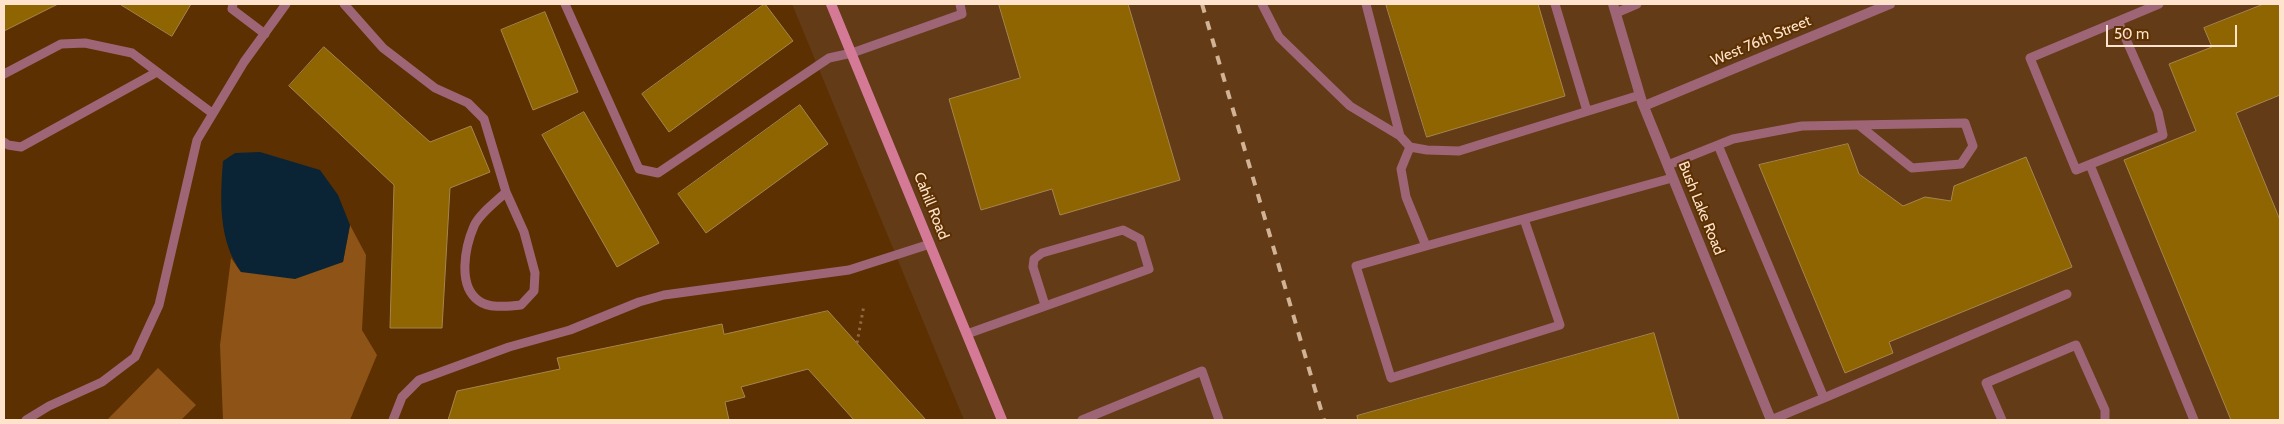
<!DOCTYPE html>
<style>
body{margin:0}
#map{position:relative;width:2284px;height:424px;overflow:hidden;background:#5c3000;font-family:Cabin,sans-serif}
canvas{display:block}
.frame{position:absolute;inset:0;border:5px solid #ffe3cd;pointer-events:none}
.scale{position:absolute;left:2106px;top:25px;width:131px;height:22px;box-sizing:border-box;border:2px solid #ffe3cd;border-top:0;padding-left:6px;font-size:15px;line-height:18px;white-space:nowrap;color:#ffe3cd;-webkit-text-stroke:4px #5c3000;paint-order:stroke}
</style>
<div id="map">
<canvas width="2284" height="424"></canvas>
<div class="frame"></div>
<div class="scale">50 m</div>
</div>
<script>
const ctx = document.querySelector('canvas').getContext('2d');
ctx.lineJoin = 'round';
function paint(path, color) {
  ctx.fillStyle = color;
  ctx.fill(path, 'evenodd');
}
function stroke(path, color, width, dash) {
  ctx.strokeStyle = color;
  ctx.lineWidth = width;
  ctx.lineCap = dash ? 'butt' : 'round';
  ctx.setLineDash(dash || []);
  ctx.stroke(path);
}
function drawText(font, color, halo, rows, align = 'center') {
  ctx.font = font + ' Cabin,sans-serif';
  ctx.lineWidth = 4;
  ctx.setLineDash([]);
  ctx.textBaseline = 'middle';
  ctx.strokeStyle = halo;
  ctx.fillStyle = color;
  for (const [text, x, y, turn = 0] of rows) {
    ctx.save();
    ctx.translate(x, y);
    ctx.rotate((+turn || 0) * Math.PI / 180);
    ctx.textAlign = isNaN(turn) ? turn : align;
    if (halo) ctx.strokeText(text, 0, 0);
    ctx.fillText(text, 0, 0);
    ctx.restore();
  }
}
paint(new Path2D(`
 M792,4H2280V420H964Z`), '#633b16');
paint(new Path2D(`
 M350,225L366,255L362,330L377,355L350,420H223L220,345L231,258L241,272L343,262Z
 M158,368L196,405L181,420H107Z`), '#8e5317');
paint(new Path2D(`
 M260,152L320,170L338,195L350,225L343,262L295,279L241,272C218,240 220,199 223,161L235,153Z`), '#0a2435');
const building = new Path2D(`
 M4,4H58L4,31Z
 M120,4H191L172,36Z
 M765,4L793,41L669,132L642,94Z
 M999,4H1128L1180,180L1060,215L1052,189L981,210L949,99L1020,78Z
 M1386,4H1538L1565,96L1427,137Z
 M2264,4H2280V95L2236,113L2280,220V420H2231L2124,160L2196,131L2169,64L2212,47L2204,28Z
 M545,12L578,92L533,110L501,30Z
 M324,47L430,142L471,126L490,172L450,188L442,328H390L394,185L289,86Z
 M800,105L828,144L706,233L678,194Z
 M584,112L659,243L617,267L542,135Z
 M1848,144L1859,174L1903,206L1925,197L1951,201L1954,186L2026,157L2072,267L1889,342L1893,353L1845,373L1759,165Z
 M828,311L926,420H854L808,369L741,387L745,397L725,402L729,420H448L457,391L560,369L557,358L722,324L724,334Z
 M1654,333L1679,420H1358L1357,416Z`);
paint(building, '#8e6500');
stroke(building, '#a6854c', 1);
stroke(new Path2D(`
 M857,343L864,305`), '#906941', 3, [2.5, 4]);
stroke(new Path2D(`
 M233,4L232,9L265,34
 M344,4L383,48L435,88L468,103L484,119L506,192L524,232L535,273L534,291L521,305C508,306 490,309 479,301C457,286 465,247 474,226C479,214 497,201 506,192
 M565,4L639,169L658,173L829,58L852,53L962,14L960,4
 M1262,4L1279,37L1350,106L1400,136L1410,147L1427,150L1459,151L1640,95
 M1366,4L1400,136
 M1555,4L1587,111
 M1616,13L1637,4
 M2118,21L2158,112L2163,135L2076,170L2030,58L2159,4
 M4,74L61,44L85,43L132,53L212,113
 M4,142L8,145L21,147L157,72
 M1718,145L1824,398L2067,294
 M1410,147L1401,169L1406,197L1426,246L1672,178
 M1668,165L1733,139L1802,126L1965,123L1973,146L1961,164L1912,168L1860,126
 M2090,165L2194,420
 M1426,246L1356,266L1391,378L1560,325L1524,219
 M967,334L1149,269L1140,239L1123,230L1042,253L1034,259L1033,267L1045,305
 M26,420L49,406L102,382L135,357L159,305L197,140L244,62L286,4
 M393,420L402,397L419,380L509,347L570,330L639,302L664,295L849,270L930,244
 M1082,420L1202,371L1219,420
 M1771,420L1824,398
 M2002,420L1986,383L2076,345L2105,410V420`), '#9e6576', 9);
stroke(new Path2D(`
 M1613,4L1642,102L1771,420
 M1644,106L1890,4`), '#9e6576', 10);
stroke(new Path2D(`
 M831,4L1002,420`), '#d47a96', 10);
stroke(new Path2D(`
 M1202,4L1324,420`), '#d3b396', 4, [9, 9]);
drawText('15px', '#ffe3cd', '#5c3000', [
 ["West 76th Street",1761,41,-23],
 ["Cahill Road",931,206,68],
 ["Bush Lake Road",1701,208,68]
]);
</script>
